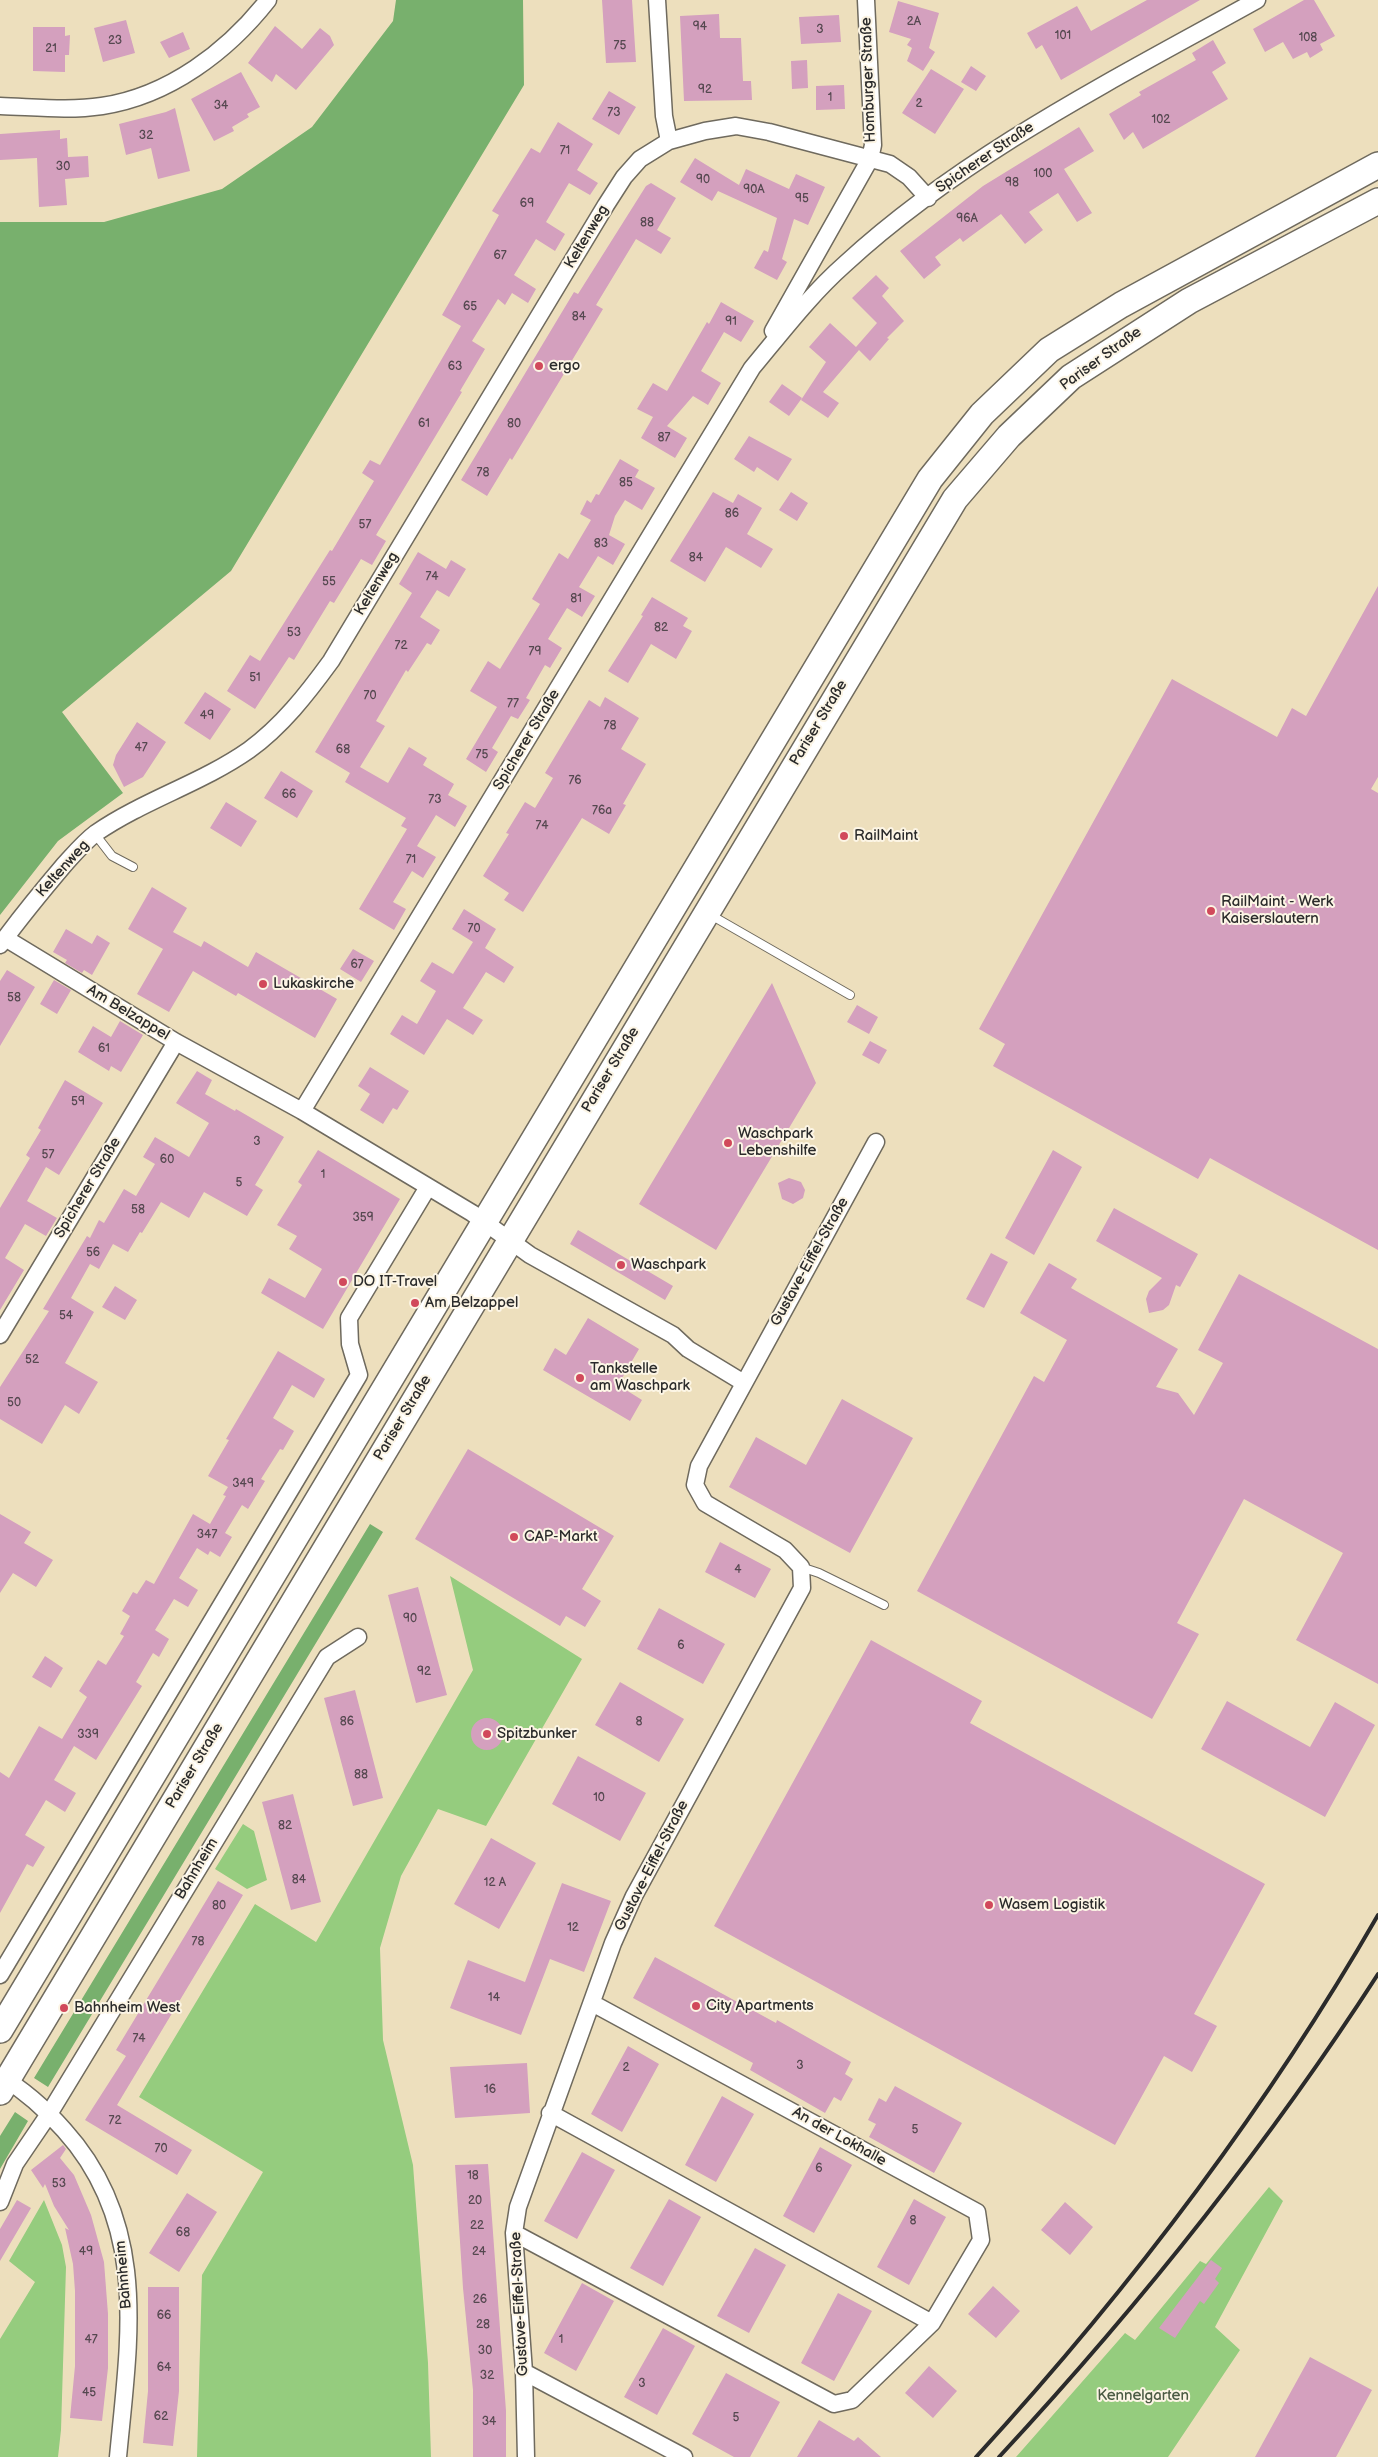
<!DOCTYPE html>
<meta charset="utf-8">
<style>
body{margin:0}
canvas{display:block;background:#eddfbd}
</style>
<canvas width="1378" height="2457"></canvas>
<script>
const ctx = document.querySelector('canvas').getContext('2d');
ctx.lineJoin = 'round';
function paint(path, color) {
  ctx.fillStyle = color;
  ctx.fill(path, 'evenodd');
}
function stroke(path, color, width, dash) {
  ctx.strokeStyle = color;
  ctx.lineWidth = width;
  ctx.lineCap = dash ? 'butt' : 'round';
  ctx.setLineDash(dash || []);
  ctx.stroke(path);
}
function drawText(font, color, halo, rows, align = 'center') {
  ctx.font = font + ' "Balsamiq Sans",sans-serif';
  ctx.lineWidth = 4;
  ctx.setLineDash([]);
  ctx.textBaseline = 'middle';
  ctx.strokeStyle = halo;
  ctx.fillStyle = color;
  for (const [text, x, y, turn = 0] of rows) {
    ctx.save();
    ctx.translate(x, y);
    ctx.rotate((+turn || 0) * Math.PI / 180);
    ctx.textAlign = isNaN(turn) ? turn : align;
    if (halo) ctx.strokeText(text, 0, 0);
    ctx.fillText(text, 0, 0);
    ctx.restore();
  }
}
paint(new Path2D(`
 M450,1576L582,1659L486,1826L438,1809L401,1876L380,1948L383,2040L413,2165L428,2363L431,2457H197L202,2275L263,2172L139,2097L255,1904L316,1942L473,1670Z
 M243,1824L254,1831L267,1880L247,1889L215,1869Z
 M1269,2187L1283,2201L1215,2327L1240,2350L1168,2457H1016L1125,2333L1135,2340L1200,2261L1206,2264Z
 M44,2200L62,2245L66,2267L61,2430L58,2457H0V2339L35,2282L9,2261Z`), '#95cc7e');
paint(new Path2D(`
 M396,0H523L524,85L231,571L62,712L123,793L58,841L0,915V222H104L222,189L312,127L393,21Z
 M370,1524L383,1532L48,2087L34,2078Z
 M15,2112L28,2121L0,2169V2136Z`), '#78b06d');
paint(new Path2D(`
 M602,0H632L636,62L606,63Z
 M1147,0H1200L1061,80L1042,45L1036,49L1027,33L1077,6L1091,31Z
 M1304,0H1314L1335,36L1320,44L1323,50L1310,58L1307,52L1293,59L1283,42L1265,52L1253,29Z
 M898,1L939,13L929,48L935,52L923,71L907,61L912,48L907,45L911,39L889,32Z
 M719,14L720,38H741L743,81H751L752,100L684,101L680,16Z
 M839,15L841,42L801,44L799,17Z
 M126,20L135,53L103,62L94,28Z
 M275,26L302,49L320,28L330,36L334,45L296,90L276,74L272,82L248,63Z
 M33,27H65V36L70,35L69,55H65V72L33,71Z
 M183,32L190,49L169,58L160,42Z
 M1213,40L1226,63L1212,72L1228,99L1143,149L1133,132L1124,140L1109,114L1141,95L1139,92L1196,60L1192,53Z
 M807,60L808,88L792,89L791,61Z
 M971,66L986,76L976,91L961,82Z
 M931,69L964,89L935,134L902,113Z
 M241,72L260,107L247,114L249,117L232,127L234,131L214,141L191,99Z
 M844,85L845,109L816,110V86Z
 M609,91L636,107L619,135L592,119Z
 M175,108L190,171L158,179L151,148L126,155L119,124L166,112Z
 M558,122L593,144L577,170L598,183L590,195L569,183L546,222L565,234L555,251L536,239L514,275L536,289L528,303L512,293L505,305L498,299L472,341L485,349L460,391L462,392L376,535L386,541L372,565L361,559L334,603L330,601L294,660L289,657L255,709L227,691L250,655L260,661L330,550L332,551L374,481L362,473L370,460L380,465L461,326L442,315L499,215L492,211L531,148L540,153Z
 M1079,127L1094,151L1064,169L1092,213L1077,222L1058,193L1029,212L1043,230L1025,244L1001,214L963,242L960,238L935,257L941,265L924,279L900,251L983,186Z
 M60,130V139L67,138L68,157L88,156L89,177L65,179L67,205L39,207L37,158L0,160V134Z
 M695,158L739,185L746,169L789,189L796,174L825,187L808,225L794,219L782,259L787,262L777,280L754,268L764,250L768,252L777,218L718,191L712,201L680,182Z
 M651,183L676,198L657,230L671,238L661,254L636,239L596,305L603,309L512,460L510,458L487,496L461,480L574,292L578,294L646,186Z
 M876,275L889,288L882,296L904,321L887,338L889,339L870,361L859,350L823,392L839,403L828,418L801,400L826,362L809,347L830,323L856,347L877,323L852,298Z
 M721,302L754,321L741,342L724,332L701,371L721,383L708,405L693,396L667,426L687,438L675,458L641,438L653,417L637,409L653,383L667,391L707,322L709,324Z
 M782,384L802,398L789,416L769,402Z
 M749,436L792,459L778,481L757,467L754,472L734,459Z
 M620,459L639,470L635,477L655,488L642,510L625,500L615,516L609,535L625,544L613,565L598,556L579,587L595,596L582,617L567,608L548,639L562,648L550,668L545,665L526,698L530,700L518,719L511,716L492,748L498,752L486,772L466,759L497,707L470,691L488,661L500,669L540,604L532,599L559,553L568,559L591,520L580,514L587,500L591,503L596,494L599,495Z
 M713,492L733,503L738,494L762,508L747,534L773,549L761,568L726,547L705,582L670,561Z
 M791,492L808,503L797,521L779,510Z
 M418,552L446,569L451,560L466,569L449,597L437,590L420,617L440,630L431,645L427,643L408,672L406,670L376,721L385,726L360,767L388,783L409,747L427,758L423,765L454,784L448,795L467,806L455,827L436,815L417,846L436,857L423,878L412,871L393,902L406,909L394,930L359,909L407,829L401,826L406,818L345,782L350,773L315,752L412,593L399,584Z
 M1378,586V777L1371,789L1378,793V1250L1210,1158L1198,1179L993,1066L1005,1044L979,1029L1172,679L1277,737L1292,708L1306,716Z
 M652,597L688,618L683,626L692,631L676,659L651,644L628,683L608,671L643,616L641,615Z
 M205,692L231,709L210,740L184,723Z
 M605,697L639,718L621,749L646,764L623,804L626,805L609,834L582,818L523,912L504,900L509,893L483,876L509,834L506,833L525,802L535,808L553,778L545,773L589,700L600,707Z
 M137,722L166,742L143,777L124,787L113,765L116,755Z
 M281,771L313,791L297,818L264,798Z
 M226,802L257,821L241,847L210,828Z
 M152,887L187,908L173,932L201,947L204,941L248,967L256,952L337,999L315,1038L238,993L236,996L193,971L169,1012L137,994L163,949L128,929Z
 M464,909L496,929L485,948L514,967L504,983L486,972L463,1008L483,1020L473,1035L447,1019L424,1055L390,1034L402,1015L417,1024L436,991L420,981L432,962L453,974L473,942L452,929Z
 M66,929L92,944L97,935L110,943L92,975L84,970L82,973L65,963L67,960L53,952Z
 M353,949L374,961L361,982L340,969Z
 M7,970L35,987L0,1046V981Z
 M54,980L71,990L57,1014L40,1004Z
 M772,983L816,1083L716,1250L639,1204Z
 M857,1005L878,1017L869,1034L847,1022Z
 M120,1021L143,1035L121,1072L111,1066L109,1071L78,1052L93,1026L111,1037Z
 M870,1041L887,1050L879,1064L862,1055Z
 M370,1067L409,1091L397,1110L393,1108L383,1124L360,1110L370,1094L358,1086Z
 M197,1071L212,1080L205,1094L235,1111L236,1109L284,1137L255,1185L263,1190L247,1216L204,1192L189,1218L161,1202L142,1233L140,1232L128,1252L113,1244L99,1269L90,1264L71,1298L94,1312L65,1363L98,1382L79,1414L65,1405L42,1444L0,1419V1387L49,1311L43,1309L87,1236L90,1238L99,1220L104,1223L124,1189L136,1196L155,1164L143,1157L155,1137L189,1157L209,1123L176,1103Z
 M65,1080L103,1103L59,1175L46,1167L27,1201L57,1218L46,1236L25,1224L5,1258L24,1270L0,1310V1208L30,1158L26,1155L41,1130L38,1128Z
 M318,1150L400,1199L323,1329L261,1293L269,1278L305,1298L322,1269L289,1249L297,1236L277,1225L302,1185L298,1182Z
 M1053,1150L1082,1167L1034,1255L1005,1238Z
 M789,1178L801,1182L805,1190L803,1198L793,1204L782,1199L778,1183Z
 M1114,1208L1198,1254L1180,1287L1176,1285L1169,1305L1163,1310L1149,1313L1146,1299L1149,1291L1162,1278L1096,1241Z
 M578,1230L673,1286L665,1300L570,1244Z
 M991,1253L1008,1262L984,1308L966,1299Z
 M1049,1263L1077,1279L1071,1288L1178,1349L1156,1387L1178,1393L1194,1415L1223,1363L1198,1350L1239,1274L1378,1349V1684L1296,1640L1343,1553L1244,1499L1177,1623L1199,1634L1152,1719L917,1591L1034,1376L1044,1382L1067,1340L1020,1313Z
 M115,1286L137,1300L125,1320L102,1307Z
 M588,1318L639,1349L618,1385L642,1400L630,1421L543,1370L555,1348L566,1355Z
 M278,1351L325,1379L314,1398L292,1385L273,1418L294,1431L283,1450L280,1449L261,1479L265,1481L248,1509L242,1505L225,1533L232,1537L220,1557L210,1551L208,1555L197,1548L179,1578L198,1590L188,1607L174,1599L155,1630L169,1639L159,1657L153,1653L136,1682L142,1686L96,1760L74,1746L54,1780L76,1793L65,1812L46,1800L25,1835L45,1847L33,1867L27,1864L0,1913V1772L9,1778L39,1726L62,1739L87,1697L79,1691L98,1660L106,1665L124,1636L120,1634L130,1616L122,1611L133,1592L137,1594L146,1580L154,1584L193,1514L210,1524L226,1496L223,1495L228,1487L208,1476L229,1440L226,1439Z
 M842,1399L913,1438L850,1553L729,1487L756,1437L806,1465Z
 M468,1449L614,1536L582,1589L601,1601L585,1627L566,1616L560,1626L415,1539Z
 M0,1514L31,1532L24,1543L53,1560L36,1587L13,1573L0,1593Z
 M720,1542L771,1569L755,1598L705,1572Z
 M418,1587L447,1695L416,1703L388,1595Z
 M659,1608L725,1644L703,1684L637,1649Z
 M871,1640L982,1701L970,1723L1265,1884L1194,2014L1217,2026L1192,2072L1164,2056L1115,2145L714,1926Z
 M45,1656L63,1668L51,1688L32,1677Z
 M620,1682L684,1719L659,1762L595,1725Z
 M355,1690L383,1798L353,1806L324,1698Z
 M1227,1701L1310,1747L1335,1702L1375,1725L1325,1817L1201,1749Z
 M471 1734a16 16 0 1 1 32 0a16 16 0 1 1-32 0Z
 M578,1756L646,1793L620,1841L552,1804Z
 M293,1794L321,1902L291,1910L262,1802Z
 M491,1838L536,1863L499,1929L454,1904Z
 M218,1881L243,1895L117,2105L192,2150L177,2175L85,2120L126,2056L116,2050Z
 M562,1883L611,1901L584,1972L550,1959L521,2035L450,2008L468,1960L525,1982Z
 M655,1957L776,2023L777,2020L851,2062L845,2074L853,2079L841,2101L834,2097L825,2113L750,2070L753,2063L633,1998Z
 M628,2046L659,2064L622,2132L591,2114Z
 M527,2063L530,2113L455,2118L450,2067Z
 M895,2086L962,2123L934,2173L869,2137L876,2124L868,2120L879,2098L886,2102Z
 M722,2096L754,2114L716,2182L685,2165Z
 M63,2145L66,2149L60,2158L74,2175L91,2215L104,2262L108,2314V2368L102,2421L70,2418L75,2366V2291L73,2264L65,2228L69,2230L54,2206L45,2184L43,2188L31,2170Z
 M820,2147L852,2165L814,2233L783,2216Z
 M582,2152L615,2170L577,2239L544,2221Z
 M488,2164L506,2411V2457H473V2390L463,2288L455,2165Z
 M187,2193L217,2212L179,2272L149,2253Z
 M669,2199L701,2217L663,2286L630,2268Z
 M914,2199L946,2217L909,2285L877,2267Z
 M17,2200L31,2208L0,2261V2229Z
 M1065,2202L1093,2227L1070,2255L1041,2230Z
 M755,2248L786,2265L749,2333L717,2316Z
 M1211,2260L1222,2268L1215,2279L1219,2283L1204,2304L1200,2301L1175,2338L1159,2328Z
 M582,2283L614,2301L576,2371L544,2353Z
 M993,2286L1020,2311L996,2338L968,2314Z
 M148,2287H179V2391L173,2446L143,2443L148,2391Z
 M838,2293L872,2311L834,2381L801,2363Z
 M663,2328L695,2346L657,2415L624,2397Z
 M1310,2357L1372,2390L1336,2457H1255Z
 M929,2366L957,2391L933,2418L905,2393Z
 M726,2373L780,2402L750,2457H734L692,2434Z
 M819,2420L854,2441L858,2437L881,2457H797Z`), '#d4a0be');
const service = new Path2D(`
 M95,834L112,856L133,867
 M709,914L850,995
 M801,1567L819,1573L884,1605`);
const minor = new Path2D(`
 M657,0L664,116L669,141
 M0,106C34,107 69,111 102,106C169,96 228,51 268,0
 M773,331L870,159L873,145L866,0
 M5,938L176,1042L302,1111L472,1213L530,1255L673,1335L688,1349L744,1383
 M0,945C20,918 42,891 64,865C74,854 84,842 96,833C144,800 202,783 249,750C282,726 307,694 331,661L606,205L624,177L640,159L669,141L705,131L736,126L769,132L890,164L909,177L928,198
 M302,1111L752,368C782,332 810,295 845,264C966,153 1115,79 1257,0
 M0,1335L176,1042
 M0,1975L359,1375L350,1344L349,1318L428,1187
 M0,2076C24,2090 46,2110 64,2130C150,2225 129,2340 118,2457
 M550,2113L932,2323
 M0,2202L15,2164L49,2114L327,1657L358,1637
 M514,2233L834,2404L852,2400L932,2323L981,2240L977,2212L592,2003
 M524,2372L684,2457
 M526,2457L524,2372L514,2233L518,2207L613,1943L634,1896L802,1588L801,1567L785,1550L705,1503L695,1485L699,1466L876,1142`);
const primary = new Path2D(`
 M0,2030L930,479L982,414L1049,350L1121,305L1378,165
 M0,2092L955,499L1009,436L1071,377L1189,301L1378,201`);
stroke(service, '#6f6a5e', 10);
stroke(minor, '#6f6a5e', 19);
stroke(primary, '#6f6a5e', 28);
stroke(service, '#fff', 8);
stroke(minor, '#fff', 16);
stroke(primary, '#fff', 25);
stroke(new Path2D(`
 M976,2457C1130,2289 1264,2113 1378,1915
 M999,2457C1138,2307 1267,2146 1378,1974`), '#2b2b2b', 4);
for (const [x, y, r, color] of [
 [539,366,5,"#d1495b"],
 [844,836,5,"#d1495b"],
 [1211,911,5,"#d1495b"],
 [263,984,5,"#d1495b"],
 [728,1143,5,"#d1495b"],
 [621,1265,5,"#d1495b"],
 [343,1282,5,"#d1495b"],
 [415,1303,5,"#d1495b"],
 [580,1378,5,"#d1495b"],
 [514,1537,5,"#d1495b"],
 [487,1734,5,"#d1495b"],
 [989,1905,5,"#d1495b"],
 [696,2006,5,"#d1495b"],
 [64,2008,5,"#d1495b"]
]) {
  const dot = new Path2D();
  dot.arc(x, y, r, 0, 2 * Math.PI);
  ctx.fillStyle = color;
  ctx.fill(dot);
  stroke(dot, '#fcf5e5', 2);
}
drawText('12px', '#554850', null, [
 ["2A",914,22],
 ["94",700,27],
 ["3",820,30],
 ["101",1063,36],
 ["108",1308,38],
 ["23",115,41],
 ["75",620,46],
 ["21",51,49],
 ["92",705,90],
 ["1",830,98],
 ["2",919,104],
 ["34",221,106],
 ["73",614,113],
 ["102",1161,120],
 ["32",146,136],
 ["71",565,151],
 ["30",63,167],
 ["100",1043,174],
 ["90",703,180],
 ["98",1012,183],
 ["90A",754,190],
 ["95",802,199],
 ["69",527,204],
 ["96A",967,219],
 ["88",647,223],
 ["67",500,256],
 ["65",470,307],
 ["84",579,317],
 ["91",731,322],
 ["63",455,367],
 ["61",424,424],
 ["80",514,424],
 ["87",664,438],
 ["78",483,473],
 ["85",626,483],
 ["86",732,514],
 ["57",365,525],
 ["83",601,544],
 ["84",696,558],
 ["74",432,577],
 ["55",329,582],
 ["81",576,599],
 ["82",661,628],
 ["53",294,633],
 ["72",401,646],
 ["79",535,652],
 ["51",255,678],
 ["70",370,696],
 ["77",513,704],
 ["49",207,716],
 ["78",610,726],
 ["47",141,748],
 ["68",343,750],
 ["75",482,755],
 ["76",575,781],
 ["66",289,795],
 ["73",435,800],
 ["76a",602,811],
 ["74",542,826],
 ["71",411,860],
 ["70",474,929],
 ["67",357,965],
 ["58",14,998],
 ["61",104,1049],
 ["59",78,1102],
 ["3",257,1142],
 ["57",48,1155],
 ["60",167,1160],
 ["1",323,1175],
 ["5",239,1183],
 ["58",138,1210],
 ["359",363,1218],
 ["56",93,1253],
 ["54",66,1316],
 ["52",32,1360],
 ["50",14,1403],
 ["349",243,1484],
 ["347",207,1535],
 ["4",738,1570],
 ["90",410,1619],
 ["6",681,1646],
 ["92",424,1672],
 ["86",347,1722],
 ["8",639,1722],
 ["339",88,1735],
 ["88",361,1775],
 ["10",599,1798],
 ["82",285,1826],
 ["84",299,1880],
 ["12 A",495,1883],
 ["80",219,1906],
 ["12",573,1928],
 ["78",198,1942],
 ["14",494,1998],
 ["74",139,2039],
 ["3",800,2066],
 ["2",626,2068],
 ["16",490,2090],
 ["72",115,2121],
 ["5",915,2130],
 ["70",161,2149],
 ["6",819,2169],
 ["18",473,2176],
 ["53",59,2184],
 ["20",475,2201],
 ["8",913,2221],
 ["22",477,2226],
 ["68",183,2233],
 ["49",86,2252],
 ["24",479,2252],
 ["26",480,2300],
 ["66",164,2316],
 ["28",483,2325],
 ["47",91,2340],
 ["1",561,2340],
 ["30",485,2351],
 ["64",164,2368],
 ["32",487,2376],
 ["3",642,2384],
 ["45",89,2393],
 ["62",161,2417],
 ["5",736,2418],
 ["34",489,2422]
]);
drawText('15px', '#2b2b2b', '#fcf5e5', [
 ["Homburger Straße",869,80,-92],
 ["Spicherer Straße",985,158,-34],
 ["Keltenweg",587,237,-59],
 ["Pariser Straße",1101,359,-36],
 ["Keltenweg",377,584,-59],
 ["Pariser Straße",819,723,-59],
 ["Spicherer Straße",527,740,-59],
 ["Keltenweg",63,869,-48],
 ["Am Belzappel",128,1013,31],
 ["Pariser Straße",611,1070,-59],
 ["Spicherer Straße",88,1188,-59],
 ["Gustave-Eiffel-Straße",810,1262,-61],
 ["Pariser Straße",403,1418,-59],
 ["Pariser Straße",195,1766,-59],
 ["Gustave-Eiffel-Straße",652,1866,-63],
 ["Bahnheim",197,1869,-59],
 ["An der Lokhalle",839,2137,29],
 ["Bahnheim",124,2275,-95],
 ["Gustave-Eiffel-Straße",520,2304,-93]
]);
drawText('15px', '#2b2b2b', '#fcf5e5', [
 ["ergo",549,366],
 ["RailMaint",854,836],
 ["RailMaint - Werk",1221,902],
 ["Kaiserslautern",1221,919],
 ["Lukaskirche",273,984],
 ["Waschpark",738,1134],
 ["Lebenshilfe",738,1151],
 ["Waschpark",631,1265],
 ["DO IT-Travel",353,1282],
 ["Am Belzappel",425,1303],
 ["Tankstelle",590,1369],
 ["am Waschpark",590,1386],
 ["CAP-Markt",524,1537],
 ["Spitzbunker",497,1734],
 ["Wasem Logistik",999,1905],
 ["City Apartments",706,2006],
 ["Bahnheim West",74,2008]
], 'left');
drawText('15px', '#4b5b44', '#fcf5e5', [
 ["Kennelgarten",1143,2396]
]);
</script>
